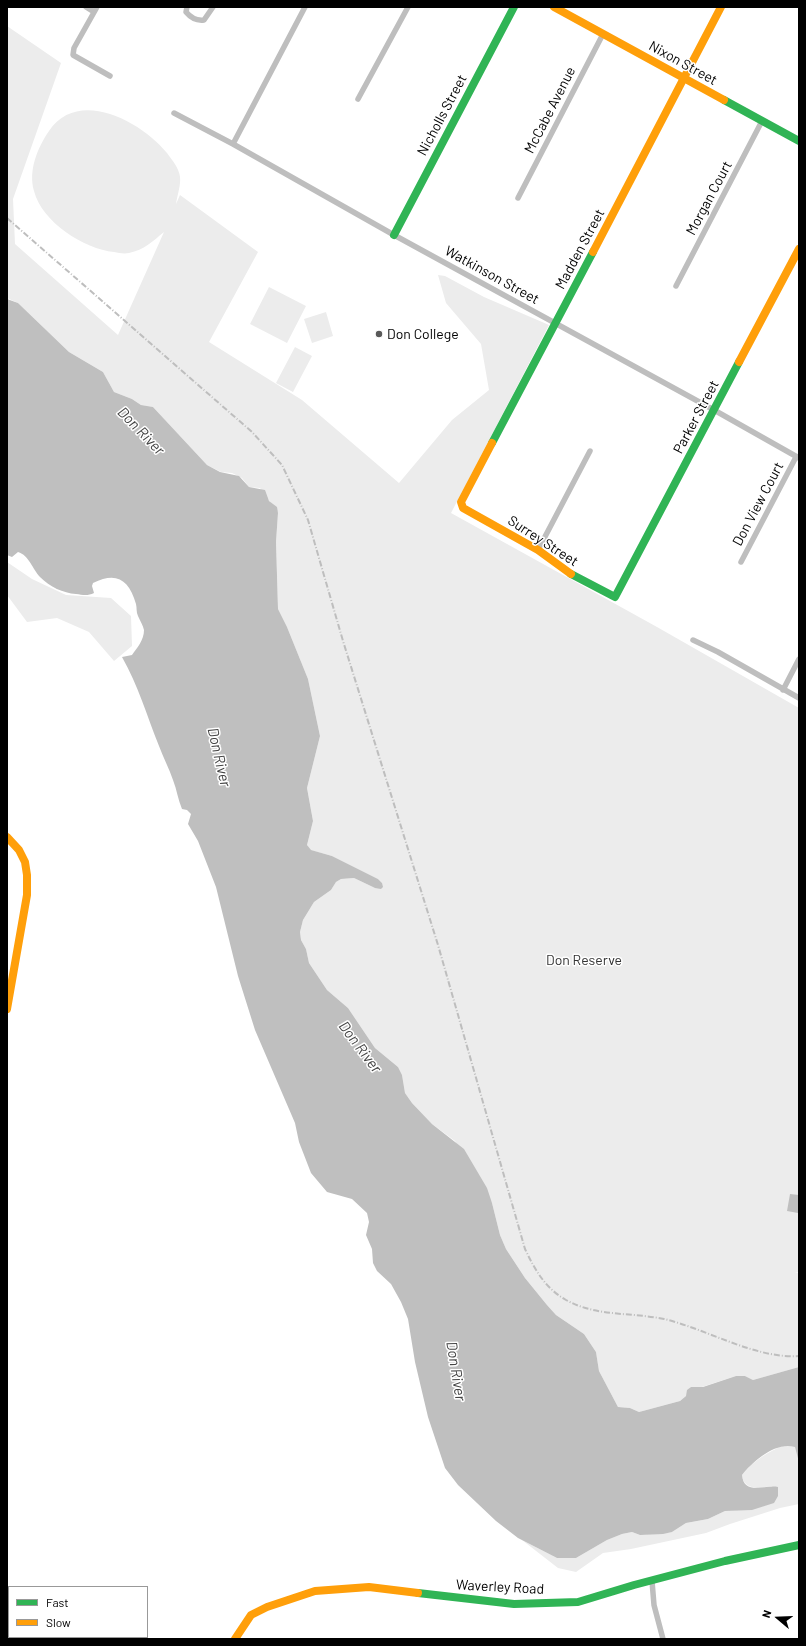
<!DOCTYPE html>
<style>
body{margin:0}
#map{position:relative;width:806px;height:1646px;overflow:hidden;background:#fff;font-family:Barlow,sans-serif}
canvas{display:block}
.frame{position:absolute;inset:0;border:8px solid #000;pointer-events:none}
.legend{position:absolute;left:8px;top:1586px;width:140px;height:52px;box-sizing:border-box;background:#fff;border:1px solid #999;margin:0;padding:5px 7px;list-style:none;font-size:12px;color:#000}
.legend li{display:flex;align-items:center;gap:8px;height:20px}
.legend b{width:20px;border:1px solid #999}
.north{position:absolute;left:758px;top:1598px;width:40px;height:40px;-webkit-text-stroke:3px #fff;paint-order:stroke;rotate:289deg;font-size:11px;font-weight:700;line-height:16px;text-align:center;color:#000}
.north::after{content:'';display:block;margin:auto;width:14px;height:18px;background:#000;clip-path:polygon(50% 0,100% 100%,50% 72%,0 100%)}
</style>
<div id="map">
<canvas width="806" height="1646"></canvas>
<div class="frame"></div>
<ul class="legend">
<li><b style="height:5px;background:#30b455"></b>Fast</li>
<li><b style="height:5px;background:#ff9f0a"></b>Slow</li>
</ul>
<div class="north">N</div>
</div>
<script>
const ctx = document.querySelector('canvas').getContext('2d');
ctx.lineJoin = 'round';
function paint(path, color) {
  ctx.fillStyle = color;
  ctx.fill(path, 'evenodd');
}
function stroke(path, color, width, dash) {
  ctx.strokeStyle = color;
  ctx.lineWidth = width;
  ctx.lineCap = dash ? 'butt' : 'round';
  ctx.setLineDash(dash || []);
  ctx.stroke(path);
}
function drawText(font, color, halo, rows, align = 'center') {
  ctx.font = font + ' Barlow,sans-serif';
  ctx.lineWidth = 3;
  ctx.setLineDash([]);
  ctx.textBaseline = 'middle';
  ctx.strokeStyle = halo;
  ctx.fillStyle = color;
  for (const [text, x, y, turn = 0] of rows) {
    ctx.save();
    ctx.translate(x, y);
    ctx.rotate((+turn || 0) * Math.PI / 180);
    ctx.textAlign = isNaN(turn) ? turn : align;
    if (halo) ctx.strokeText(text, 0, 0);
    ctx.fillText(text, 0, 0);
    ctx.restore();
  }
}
paint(new Path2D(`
 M7,26L61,63L13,199L15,244L118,335L164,232C153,241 144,250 129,253C124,254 119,253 114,252C84,249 42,222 34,191C28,170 38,147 49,131C78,87 142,122 167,153C172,160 179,168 180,177C181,185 177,196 176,204L180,195L258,252L209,342L302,400L399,483L452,420L489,390L481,344L446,303L438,275L445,276L484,297L549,325L451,513L657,627L799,708V1272H795L799,1273V1367L753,1380L745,1376H736L702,1387H691L686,1396L680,1401L639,1412L630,1408L618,1407L599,1371L596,1352L584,1334L556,1315L547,1305L525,1278L506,1249L500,1235L492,1203L455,1141L432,1124L412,1103L405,1093L402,1075L398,1067L375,1048L348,1008L327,990L309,963L306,949L301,940L300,932L303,920L314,902L331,890L336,882L341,879L354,878L375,888L382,883L378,879L332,856L310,850L307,845L313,821L307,788L320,736L308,679L287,627L278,609L276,542L278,513L260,488L249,487L242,478L232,473L221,472L207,465L153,407L141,405L132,399L114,392L103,372L69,352L18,303L7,298Z
 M269,287L306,306L287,343L250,324Z
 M326,312L333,336L312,343L304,319Z
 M295,347L312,356L293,392L276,383Z
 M7,562L32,579L66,595L111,598L131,616L132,646L114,661L89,632L57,618L27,622L7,595Z
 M787,1444L795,1446C802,1462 798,1478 798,1495C798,1498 799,1501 799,1504L780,1508L730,1524L706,1533L631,1549L603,1553L576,1572L558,1568L522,1540L557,1558H576L607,1540L622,1534L632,1532L640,1535L672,1532L686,1523L708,1519L725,1511L737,1510L773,1486C761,1487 744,1492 742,1475C754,1460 769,1451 787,1444Z`), '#ececec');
paint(new Path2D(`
 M7,299L18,303L69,352L103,372L114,392L132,399L141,405L153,407L207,465L220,472L239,476L249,487L265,490L269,501L277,507L278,513L276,542L278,609L287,627L308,679L320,736L307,788L313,821L307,845L311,850L332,856L378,879L382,883L383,887L381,889L375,888L354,878L341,879L336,882L331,890L314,902L303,920L300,932L301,940L306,949L309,963L327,990L348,1008L375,1048L398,1067L402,1075L405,1093L412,1103L432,1124L464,1149L487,1188L492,1203L500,1235L506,1249L525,1278L547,1305L556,1315L584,1334L596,1352L599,1371L618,1407L630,1408L639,1412L680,1401L686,1396L687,1390L691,1387H703L736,1376H745L753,1380L799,1367V1462L795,1447C776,1441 753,1461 742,1475C744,1496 765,1484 778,1487V1496L774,1503L752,1510L725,1511L708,1519L686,1523L672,1532L663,1534L640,1535L632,1532L622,1534L607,1540L576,1558H557L518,1538L496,1521L458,1485L445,1468L428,1417L415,1362L408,1319L401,1302L391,1284L377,1271L373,1263L372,1249L366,1235L369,1222L367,1213L352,1199L327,1192L311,1173L299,1142L295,1123L255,1030L238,976L216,887L198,841L188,824L191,814L187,810L182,809C178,800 177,790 173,780C169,768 163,757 159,746C147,716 138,685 122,657L132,655C137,648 144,640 144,630C143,625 140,621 138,616C136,612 137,608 136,604C129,580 117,571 93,583L92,586L94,593C88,596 83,595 76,594C63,593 50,587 40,577C33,570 29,555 18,552L12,557L7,555Z
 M790,1194L799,1195L798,1213L787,1211Z`), '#bfbfbf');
stroke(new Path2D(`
 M86,7L94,12
 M97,7L74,48L73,55L110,76
 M187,7L186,12C191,18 196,21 204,20L213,7
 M358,99L408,7
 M174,113L233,144L394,235L714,410L799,458
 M233,144L305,7
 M518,198L603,34
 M676,286L762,121
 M538,550L590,451
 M741,562L796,457
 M693,640L718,652L799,698
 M783,690L799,659
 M652,1581L654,1605L663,1639`), '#bebebe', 5.5);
stroke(new Path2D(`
 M724,100L799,141
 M394,235L514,7
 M492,443L593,252
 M571,574L615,597L739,362
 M418,1593L514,1604L578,1602L634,1585L725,1561L799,1545`), '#30b455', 8);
stroke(new Path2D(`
 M554,7L724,100
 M593,252L721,7
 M739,362L799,249
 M492,443L461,502L463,508L538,550L571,574
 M7,837L19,850L25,862L27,875V895L7,1009
 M235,1639L251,1615L267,1607L315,1591L369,1587L418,1593`), '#ff9f0a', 8);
stroke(new Path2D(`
 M7,218L252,432L282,465L308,520L343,641L438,945L525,1249C535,1270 545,1288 566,1300C597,1317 631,1312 664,1319C707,1329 755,1359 799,1356`), '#bebebe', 2, [6, 2, 1, 2]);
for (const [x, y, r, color] of [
 [379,334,4,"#595959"]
]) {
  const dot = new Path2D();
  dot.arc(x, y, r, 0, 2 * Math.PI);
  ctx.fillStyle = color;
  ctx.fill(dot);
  stroke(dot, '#fff', 1.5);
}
drawText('14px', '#000', '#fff', [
 ["Nixon Street",683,63,29],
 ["McCabe Avenue",550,110,-63],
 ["Nicholls Street",442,115,-62],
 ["Morgan Court",709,198,-62],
 ["Madden Street",580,249,-62],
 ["Watkinson Street",492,275,29],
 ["Parker Street",696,417,-62],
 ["Don View Court",758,504,-62],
 ["Surrey Street",543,541,33],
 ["Waverley Road",500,1587,3]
]);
drawText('14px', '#000', '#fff', [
 ["Don College",387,334]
], 'left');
drawText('14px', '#333', '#fff', [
 ["Don Reserve",584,960]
]);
drawText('italic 15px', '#444', '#fff', [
 ["Don River",141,431,46],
 ["Don River",219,757,77],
 ["Don River",360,1047,53],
 ["Don River",456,1371,81]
]);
</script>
